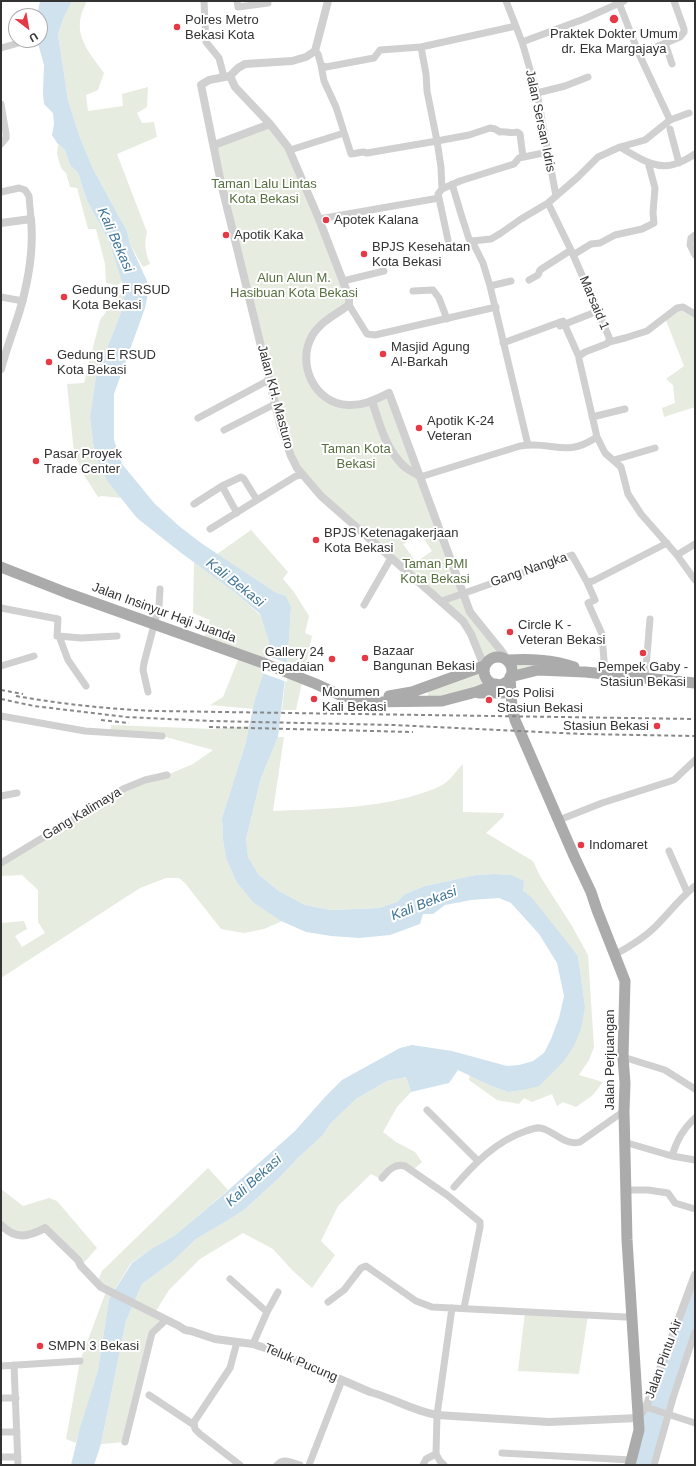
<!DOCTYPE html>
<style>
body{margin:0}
#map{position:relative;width:696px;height:1466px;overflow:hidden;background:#fff;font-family:Helvetica,sans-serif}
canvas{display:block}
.frame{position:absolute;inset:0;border:2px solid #333;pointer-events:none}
.north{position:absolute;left:8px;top:8px;width:40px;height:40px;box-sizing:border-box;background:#fff;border:1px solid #adadad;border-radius:50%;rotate:149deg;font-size:11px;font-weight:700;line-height:16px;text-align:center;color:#333}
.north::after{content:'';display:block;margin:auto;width:14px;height:18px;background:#e63946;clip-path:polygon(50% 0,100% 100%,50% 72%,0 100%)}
</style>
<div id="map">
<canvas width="696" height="1466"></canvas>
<div class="frame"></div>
<div class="north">U</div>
</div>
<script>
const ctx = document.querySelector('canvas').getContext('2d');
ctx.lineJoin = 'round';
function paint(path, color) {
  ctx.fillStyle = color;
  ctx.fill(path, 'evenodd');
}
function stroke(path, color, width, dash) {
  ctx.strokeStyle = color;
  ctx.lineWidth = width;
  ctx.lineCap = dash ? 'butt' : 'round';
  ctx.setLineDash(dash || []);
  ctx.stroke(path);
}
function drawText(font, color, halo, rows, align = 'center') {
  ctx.font = font + ' Helvetica,sans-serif';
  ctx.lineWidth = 4;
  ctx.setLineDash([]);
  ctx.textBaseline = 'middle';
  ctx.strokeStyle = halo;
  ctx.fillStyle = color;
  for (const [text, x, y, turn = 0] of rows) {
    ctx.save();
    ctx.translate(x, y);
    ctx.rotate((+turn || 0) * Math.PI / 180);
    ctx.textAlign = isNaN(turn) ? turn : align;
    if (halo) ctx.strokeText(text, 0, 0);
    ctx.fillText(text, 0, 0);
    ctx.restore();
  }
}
paint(new Path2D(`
 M72,1H87C70,32 86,48 104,73L98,90L86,95L88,111L123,106L122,94L148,87L147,107L137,113L142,123L154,122L157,137L117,154L147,232C144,244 145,252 150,264L143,267L130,244L127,231L93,169L79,135L68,100L58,34L64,17Z
 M270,124L288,147L349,305L321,324L306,355L315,388L347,405L389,393L462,593L507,660L566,664L511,674C512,669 511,664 506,661C490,650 475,669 490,682L432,701L428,696V689L484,666L471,634L331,505L290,454L214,145ZM420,533L432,551L416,562L403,544Z
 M58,144L65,150L70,165L78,173L87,201L109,241L123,282L117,285L106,283L105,264L96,229H88L77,188L70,187L66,173L61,168L57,154Z
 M125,291L122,310L96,376L90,417L94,451L100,467L109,483L121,498L102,496L98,497L84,475L74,453L67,384L84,383L100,320L118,296Z
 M676,310L687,311L695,317V407L664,417L662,408L675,403L673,385L666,379L684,366L665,318Z
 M251,530L288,572L283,579L294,592L309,616L305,633L312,636L296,710H282L288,654L291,607L286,596L275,592L217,554Z
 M194,562L233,591L260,615L266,629L269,641L268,659L253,709L210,705L223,697L240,655L203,641L210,620L193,613Z
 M111,725L214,729L250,726L246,742L222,818L223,840L226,858L236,881L282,921L264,929L244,933L221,929L185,883L179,878H166L140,888L1,978V923L24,921L27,929L15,936L22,947L45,933L38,922V890L22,875L1,876V863L123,789L167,775L193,764L213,750L162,736L110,734Z
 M278,737H284L273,811C319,809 365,809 410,797C422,793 434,790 444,784C452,778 456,771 463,764V812L504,813L503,817L486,833L533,861L540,876L572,926L588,955L594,1047L589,1060L579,1075L603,1082L593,1095L576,1107L563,1102L557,1106L552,1094L532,1102L524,1098L519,1104L497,1100L469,1080L470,1075L489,1085L508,1092L523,1090L585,1006L578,956L511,875L494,874L476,875L425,886L405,894L397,902L379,908L331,910L305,905L279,891L259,875L248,857L246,839L261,778Z
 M406,1077L411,1092L397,1107L383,1132L396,1142L415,1152L422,1162L413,1170L400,1165L381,1179L371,1174L338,1206L321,1241L335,1255L312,1288L292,1270L273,1249L243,1233L200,1259L169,1290L154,1314L166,1320L152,1333L125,1442L101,1444L126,1321L142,1284L173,1261L196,1239L220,1225L244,1210L279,1178L300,1156L323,1135L330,1124L356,1099L387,1081Z
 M208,1168L228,1190L174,1236L151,1249L131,1263L109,1299L98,1370L76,1443L66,1439L80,1361L107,1289L97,1283L102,1271Z
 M1,1189L23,1206L49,1198L57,1201L97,1248L81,1266L49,1231L25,1236L1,1225Z
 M525,1312L588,1315L579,1374L518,1371Z`), '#e6ecdf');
paint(new Path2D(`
 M40,1H72L64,17L58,34L68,100L79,135L93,169L127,231L130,244L147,281L148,294L145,308L114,394V440L122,464L155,504L179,526L201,543L275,592L286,596L291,607L288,654L278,737L261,778L246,839L248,857L259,875L279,891L305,905L331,910L379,908L397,902L405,894L425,886L476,875L494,874L511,875L524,881L523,890L533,899L578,956L585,1006L581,1029L574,1046L563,1062L539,1086L523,1090L508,1092L489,1085L458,1070L449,1083L411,1092L406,1077L387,1081L356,1099L330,1124L323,1135L300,1156L279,1178L244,1210L220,1225L196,1239L173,1261L142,1284L126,1321L101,1444L94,1465H71L80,1428L98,1370L109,1299L132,1263L151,1249L174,1236L224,1194L295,1131L325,1097L342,1080L400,1048L412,1045L452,1051L507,1066L519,1065L533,1061L544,1053L551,1039L559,1018L564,996L557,963L539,934L511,903L499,898L471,900L445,905L433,914H423L420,924L390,935L359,938L331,936L306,932L281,921L253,902L236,881L226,858L223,840L222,818L246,742L254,703L268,659L269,641L260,614L233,591L180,552L137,518L108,482L100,467L94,451L90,417L96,376L122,310L125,291L109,241L87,201L78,173L70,165L65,150L57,143L52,135L54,124L53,113L44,104L43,93L44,65L37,40H40V16H37Z
 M695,1275V1333L654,1465H630L639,1430Z`), '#cfe2ee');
paint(new Path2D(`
 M266,655L289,664L287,682L262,673Z`), '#fff');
stroke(new Path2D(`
 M204,1L206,42L219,58L224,77
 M237,1L238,7L268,3
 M506,1L522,42L537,93L556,196
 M619,3L639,54L680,37L684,32V29L674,1
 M522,42L584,19L624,1
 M665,43L672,64
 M421,47L426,74L427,91L437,141L469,135L490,128L495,129L500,132C507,131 511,134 517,132L520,134L523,157
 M1,48L29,40
 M315,51L318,54L321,65L326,67L374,58L380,50L421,47L516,26
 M321,65L324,81L336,107L351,154L363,152L367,153L437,141L441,167L442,189
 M537,93L565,86L588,77
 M1,104L6,134V138L1,144
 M670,120L689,113
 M670,129L679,163
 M620,147L645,140L670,120L639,54
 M290,150L344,133
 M452,184L461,214L469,239L472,241L483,263L490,286L528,445
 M1,192L19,188L25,190L29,196L31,219
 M439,198L448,240
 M548,203L571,250L609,337V342
 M319,219L439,198L438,194L442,189L460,181L514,164L519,158L548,152
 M695,235L691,238L690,245L695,255
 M472,241L491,239L501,233L521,219L548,203L578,177L598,157L620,147C636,156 656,171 675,164C682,162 689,158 695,154
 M573,255L591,244L600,243L615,235L642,229L654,223L653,213L655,188L648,162
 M529,280L538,275L540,270L571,250
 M343,281L384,271
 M490,286L511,281
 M413,291L433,290L439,298L447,319
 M1,297L23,301
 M349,305L367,334L375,335L496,307
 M695,314L683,307L677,308L647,331L625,338L609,342L606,344L585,352L579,356V359L597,437L605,453L621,467L628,494L641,514L677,555L695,580
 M560,326L598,311
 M503,343L563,321L579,357
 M592,417L625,409
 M198,418L269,380
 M224,430L275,404
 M614,460L655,448
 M420,477L520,446C553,440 564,459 597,437
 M222,486L237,513
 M194,504L222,486L241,477L244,479L257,500
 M210,529L296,476L302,475
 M677,555L695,544
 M587,582L593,581L667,543
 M442,601L572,555L587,582L595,600L588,603L602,634L605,674
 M364,605L391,558
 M1,608L58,619L57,636H59L68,660L86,686
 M59,636L81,638L117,636
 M1,666L34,656
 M645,679L650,619
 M148,692L143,670L144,663L159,606L160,589
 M1,716L85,731L162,736
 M1,796L17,793
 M559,820L602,803L674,780L695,760
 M669,851L687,892
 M1,863L123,789L145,780L167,775
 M614,955C629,947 643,939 655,927C669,913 680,898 695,886
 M623,1057L665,1070L695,1089
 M427,1110L478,1161
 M624,1142L672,1156L695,1160
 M672,1156C677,1140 683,1129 695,1118
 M382,1178C388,1171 394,1163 405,1166L447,1195L480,1222V1227L464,1308
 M454,1187C474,1164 496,1141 526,1131C532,1129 538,1126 544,1129C555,1133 567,1146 580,1142L624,1111
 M627,1190H648L668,1193L675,1203L695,1209
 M230,1279L267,1312
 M328,1302L344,1290L361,1268L366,1266L416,1301L432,1307L625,1317L631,1316
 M237,1342L230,1368L194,1422L195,1429L200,1434L240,1465
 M253,1344L267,1312L278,1292
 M14,1365L18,1465
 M1,1366L80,1361
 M149,1395L194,1425
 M1,1398H16
 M646,1407L695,1423
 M1,1432H17
 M125,1442L152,1333L166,1320
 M502,1453L631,1460
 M1,1457H18
 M277,1465C284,1457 292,1463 300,1465
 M309,1465L342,1380
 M423,1465L426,1459L436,1454
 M444,1465L440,1461L436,1454L437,1415L452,1308
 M654,1465L673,1398L695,1332`), '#d0d0d0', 7);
stroke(new Path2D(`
 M230,76L235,87L270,124L288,147L319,219L349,297V305C336,314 320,322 312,336C296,364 315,404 348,405C364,406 376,399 389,393L470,612L503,653L507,660
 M230,76L209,80L201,85L221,183L281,428L291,456L297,468L321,496L463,621L471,634L484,666
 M230,76L238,68L245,64L292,61L306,57L315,51L328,1
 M214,145L270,124
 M1,223L31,219C34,250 28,283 19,313C13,332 6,350 1,369
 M372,401C379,422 385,446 400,462C404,468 412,472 418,475
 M1,1225C16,1240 28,1237 45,1228L78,1260L81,1266L101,1287L179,1326L185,1330L191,1331L215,1339L253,1344L277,1352L370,1392C393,1398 413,1411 437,1415L549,1422L638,1418L646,1407L695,1275`), '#d0d0d0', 8);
stroke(new Path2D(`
 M1,567L67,593L266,664L316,684L340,695L366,702L442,701L476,692L496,684
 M484 671a14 14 0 1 1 28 0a14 14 0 1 1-28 0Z
 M507,660C529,659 552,659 574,667
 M479,693H503
 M389,696L412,692L484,666
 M630,1465L639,1430L627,1240L624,1111L625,1083L623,1057L625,981L597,910L591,892L574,856L515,720L512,707L510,677L538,670L585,672L695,683`), '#ababab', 11);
stroke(new Path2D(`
 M1,690L23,694
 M16,696C62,704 108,709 155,711L695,719
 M1,699L34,706L126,717L211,721L394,725L582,734L695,736
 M101,720L129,723
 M209,727L413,732`), '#888', 2, [4, 3]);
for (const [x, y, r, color] of [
 [614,19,5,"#e63946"],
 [177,27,4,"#e63946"],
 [326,220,4,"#e63946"],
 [226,235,4,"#e63946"],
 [364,254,4,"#e63946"],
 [64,297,4,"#e63946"],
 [383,354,4,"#e63946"],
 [49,362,4,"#e63946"],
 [419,428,4,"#e63946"],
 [36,461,4,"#e63946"],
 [316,540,4,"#e63946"],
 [510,632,4,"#e63946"],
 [643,653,4,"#e63946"],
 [365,658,4,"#e63946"],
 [332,659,4,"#e63946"],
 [314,699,4,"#e63946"],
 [489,700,4,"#e63946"],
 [657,726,4,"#e63946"],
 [581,845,4,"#e63946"],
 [40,1346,4,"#e63946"]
]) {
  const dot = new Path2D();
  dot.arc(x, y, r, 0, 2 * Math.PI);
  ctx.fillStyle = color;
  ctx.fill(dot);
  stroke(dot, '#fff', 1.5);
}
drawText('13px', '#333', '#fff', [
 ["Polres Metro",185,20],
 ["Bekasi Kota",185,35],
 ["Praktek Dokter Umum",614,34,"center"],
 ["dr. Eka Margajaya",614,49,"center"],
 ["Apotek Kalana",334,220],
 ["Apotik Kaka",234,235],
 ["BPJS Kesehatan",372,247],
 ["Kota Bekasi",372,262],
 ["Gedung F RSUD",72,290],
 ["Kota Bekasi",72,305],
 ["Masjid Agung",391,347],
 ["Al-Barkah",391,362],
 ["Gedung E RSUD",57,355],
 ["Kota Bekasi",57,370],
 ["Apotik K-24",427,421],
 ["Veteran",427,436],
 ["Pasar Proyek",44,454],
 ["Trade Center",44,469],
 ["BPJS Ketenagakerjaan",324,533],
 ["Kota Bekasi",324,548],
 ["Circle K -",518,625],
 ["Veteran Bekasi",518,640],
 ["Bazaar",373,651],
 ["Bangunan Bekasi",373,666],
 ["Gallery 24",324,652,"right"],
 ["Pegadaian",324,667,"right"],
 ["Pempek Gaby -",643,667,"center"],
 ["Stasiun Bekasi",643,682,"center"],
 ["Monumen",322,692],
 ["Kali Bekasi",322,707],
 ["Pos Polisi",497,693],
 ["Stasiun Bekasi",497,708],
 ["Stasiun Bekasi",649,726,"right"],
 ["Indomaret",589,845],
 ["SMPN 3 Bekasi",48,1346]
], 'left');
drawText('13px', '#333', '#fff', [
 ["Jalan Sersan Idris",540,121,78],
 ["Marsaid 1",594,303,67],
 ["Jalan KH. Masturo",275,397,75],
 ["Gang Nangka",529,570,-19],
 ["Jalan Insinyur Haji Juanda",164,613,20],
 ["Gang Kalimaya",82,814,-31],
 ["Jalan Perjuangan",610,1060,-90],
 ["Jalan Pintu Air",664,1359,-70],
 ["Teluk Pucung",301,1363,23]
]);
drawText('13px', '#56703f', '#fff', [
 ["Taman Lalu Lintas",264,184],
 ["Kota Bekasi",264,199],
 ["Alun Alun M.",294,278],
 ["Hasibuan Kota Bekasi",294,293],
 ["Taman Kota",356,449],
 ["Bekasi",356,464],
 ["Taman PMI",435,564],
 ["Kota Bekasi",435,579]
]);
drawText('italic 14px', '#3f7597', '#fff', [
 ["Kali Bekasi",115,240,66],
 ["Kali Bekasi",235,583,38],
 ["Kali Bekasi",424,904,-22],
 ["Kali Bekasi",254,1181,-42]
]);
</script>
